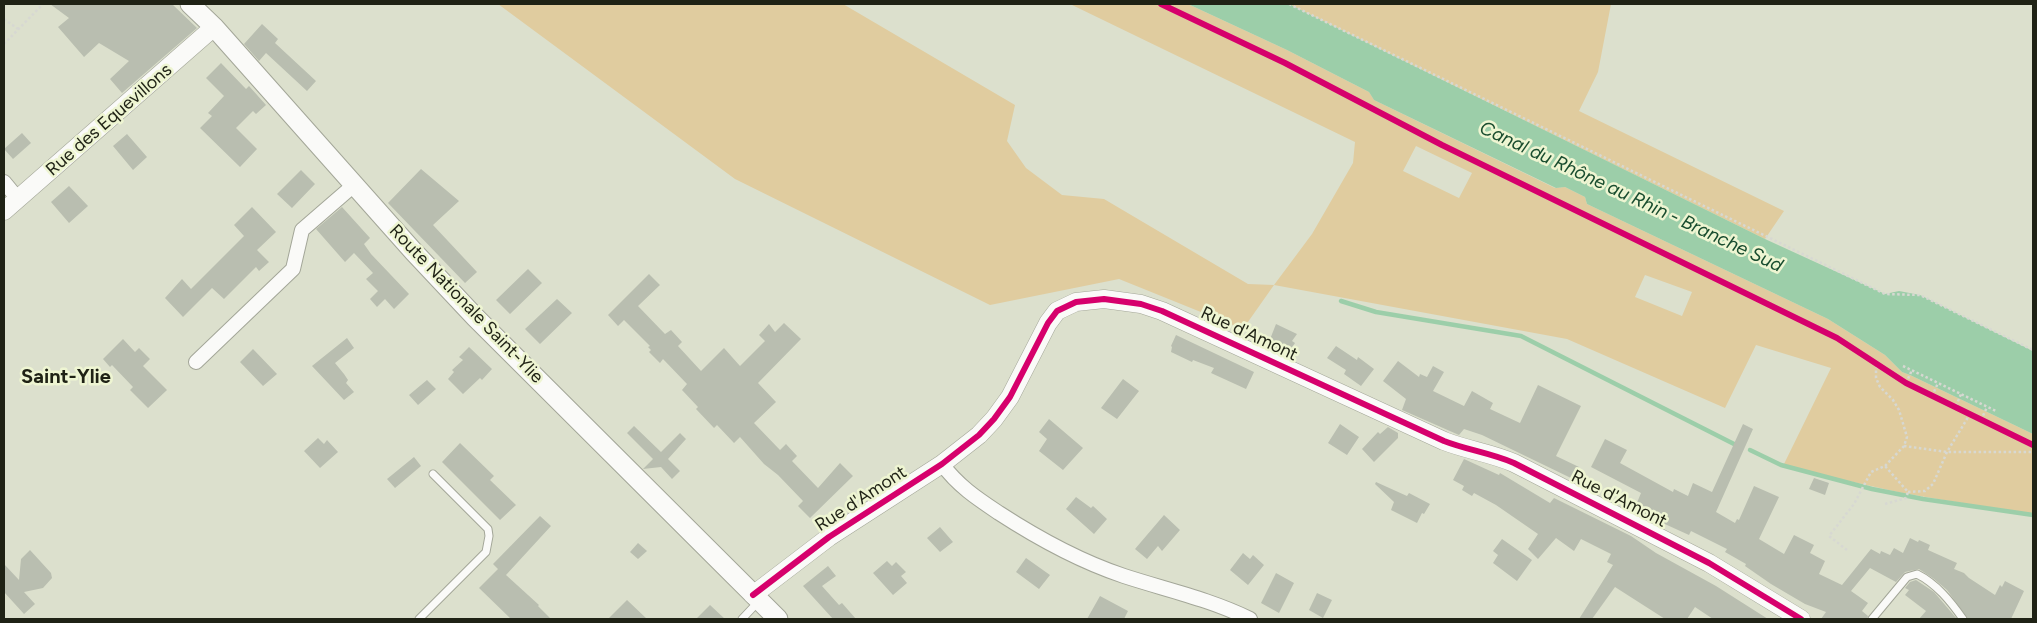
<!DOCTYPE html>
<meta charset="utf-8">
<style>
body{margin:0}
#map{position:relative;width:2037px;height:623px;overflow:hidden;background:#dce0cd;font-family:Figtree,sans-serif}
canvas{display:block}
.frame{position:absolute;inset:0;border:5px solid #1f2215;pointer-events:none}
</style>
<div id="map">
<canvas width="2037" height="623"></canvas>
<div class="frame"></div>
</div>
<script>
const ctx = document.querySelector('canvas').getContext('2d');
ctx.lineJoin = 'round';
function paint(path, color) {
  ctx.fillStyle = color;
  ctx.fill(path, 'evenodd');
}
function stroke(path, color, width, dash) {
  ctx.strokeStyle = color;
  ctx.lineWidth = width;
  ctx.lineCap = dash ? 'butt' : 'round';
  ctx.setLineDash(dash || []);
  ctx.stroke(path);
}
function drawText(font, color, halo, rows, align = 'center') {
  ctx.font = font + ' Figtree,sans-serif';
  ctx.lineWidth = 5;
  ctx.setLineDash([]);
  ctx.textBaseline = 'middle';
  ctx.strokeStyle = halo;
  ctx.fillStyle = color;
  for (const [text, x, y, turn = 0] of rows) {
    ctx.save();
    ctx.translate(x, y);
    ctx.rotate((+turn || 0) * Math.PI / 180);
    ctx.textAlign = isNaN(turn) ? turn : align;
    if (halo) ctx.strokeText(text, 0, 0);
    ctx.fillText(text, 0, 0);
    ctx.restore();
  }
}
paint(new Path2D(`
 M498,4H843L1015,105L1007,141L1026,168L1062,195L1104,199L1248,284L1274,285L1312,234L1353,163L1355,142L1070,4H1188L1287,50L1369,92L1374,100L1555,188L1565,187L1585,197L1587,204L1828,319L1885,355L1902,372L1910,375L2033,434V515L1902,493L1800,470L1784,464L1831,368L1756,345L1725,408L1567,339L1274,285L1243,329L1119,279L990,305L735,179ZM1416,146L1472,173L1459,198L1403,171ZM1645,275L1692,292L1682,316L1635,297Z
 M1289,4H1611L1598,72L1579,111L1784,211L1765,239Z`), '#e0cc9f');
paint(new Path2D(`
 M1188,4H1289L1765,239L1885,294L1899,291L1920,295L2033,351V434L1910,375L1902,372L1885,355L1828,319L1587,204L1585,197L1565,187L1556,188L1374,100L1369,92L1287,50Z`), '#9ccea9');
stroke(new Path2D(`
 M1341,301L1376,312L1521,336L1734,444
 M1750,450L1781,465L1872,489L1923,499L2033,515`), '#9ccea9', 4.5);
paint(new Path2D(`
 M50,4H172L197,28L122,93L110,79L129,61L99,43L84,57L58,27L69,18Z
 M262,24L278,39L275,43L316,81L307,91L266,53L259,61L244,44Z
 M221,63L246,89L249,86L266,105L256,114L253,111L236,128L257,149L240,167L200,128L212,116L208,113L224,96L206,78Z
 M22,133L31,143L13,159L4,149Z
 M127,134L147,157L133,170L113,146Z
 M421,169L459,201L433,225L477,272L465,283L388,203Z
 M301,170L315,184L292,208L277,194Z
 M69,186L88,206L69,223L51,202Z
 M252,207L276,232L257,250L269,262L259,271L256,267L224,299L212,288L183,317L165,298L182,279L191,289L244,236L234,225Z
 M342,207L370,238L364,244L371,254L409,294L394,309L385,299L377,307L370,299L378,291L366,279L373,273L354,253L345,262L316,229Z
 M528,269L542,283L510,314L496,300Z
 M649,274L660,285L638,306L665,334L671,330L682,342L678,346L701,371L724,348L740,366L765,341L759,335L769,324L775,332L784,323L801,339L758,383L776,402L754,423L780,450L786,444L797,456L792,461L818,488L840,463L853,476L810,518L798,506L803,501L778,475L764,464L740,437L734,443L717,425L714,428L696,409L698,407L682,390L687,384L663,359L660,363L649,352L651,350L648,347L650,346L624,320L618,326L608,315Z
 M557,299L572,313L540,344L525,329Z
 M1276,324L1297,334L1292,341L1295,343L1288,353L1285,352L1283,355L1267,347Z
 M1176,335L1254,372L1246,389L1211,373L1214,368L1193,360L1192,362L1171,352L1172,347L1171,346Z
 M347,338L354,348L335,363L344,374L348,380L346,383L354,392L344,400L312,366Z
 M123,339L135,352L139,348L150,359L143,366L167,390L148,408L130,390L133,387L112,365L110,367L103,359Z
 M1336,346L1357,360L1358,357L1374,369L1361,386L1344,374L1346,370L1327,358Z
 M469,347L492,369L482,380L480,378L463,394L448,379L454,372L452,370L463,360L459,357Z
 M253,349L277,374L263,386L240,362Z
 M1398,361L1419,377L1420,374L1427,377L1433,366L1444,372L1433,391L1464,406L1472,391L1493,403L1490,409L1520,423L1538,385L1581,406L1556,456L1579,467L1573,479L1482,435L1464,429L1459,435L1402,410L1406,399L1383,381Z
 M1123,379L1139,391L1117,419L1101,408Z
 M427,380L436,389L418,405L409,395Z
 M1049,419L1083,448L1063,470L1039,451L1047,439L1039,432Z
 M1340,424L1359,437L1347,455L1328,443Z
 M1743,424L1753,429L1716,512L1735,523L1737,519L1739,520L1754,486L1779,497L1759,539L1784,554L1794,535L1814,545L1810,553L1825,561L1819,574L1842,585L1871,549L1880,554L1881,551L1890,555L1894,548L1903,553L1910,538L1918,542L1919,540L1930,545L1928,550L1957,563L1954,569L1964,573L1969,578L1995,595L2000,585L2002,587L2005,581L2024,591L2011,619H1968L1947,590L1934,579L1919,569L1905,572L1896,582L1870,568L1851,591L1868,603L1862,611L1868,616L1867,619H1821L1826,612L1805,604L1771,584L1745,566L1746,564L1725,552L1727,549L1691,531L1689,535L1634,510L1641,493L1591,467L1605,439L1627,450L1620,463L1673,492L1674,489L1688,496L1693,483L1712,492Z
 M634,426L661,452L680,433L686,439L668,459L680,471L672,479L661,467L643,469L653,459L627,433Z
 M1388,427L1398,433V438L1374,462L1362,449L1378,432L1380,434Z
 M318,438L324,444L327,440L338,452L320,468L304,451Z
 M460,443L494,476L490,480L516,505L500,520L442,462Z
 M414,457L421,466L395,488L387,479Z
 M1464,459L1499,475L1500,473L1550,503L1554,498L1631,536L1656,553L1716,586L1768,619H1713L1695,607L1687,619H1665L1615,587L1592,619H1579L1613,565L1607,562L1611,554L1581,539L1574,551L1556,538L1538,559L1528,549L1538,534L1496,505L1474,493L1472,496L1462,490L1464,486L1453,480Z
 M1814,478L1829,483L1825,495L1809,489Z
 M1376,482L1407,496L1409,493L1430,504L1424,514L1422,513L1417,523L1391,510L1394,502L1375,484Z
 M1076,497L1091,508L1093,506L1107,519L1094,534L1066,509Z
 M1164,515L1180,530L1162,551L1158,546L1147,559L1135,549Z
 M540,516L551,526L506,575L539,605L538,606L551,619H511L479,588L498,569L493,564Z
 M940,527L953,542L940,552L927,538Z
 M1502,539L1532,560L1517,581L1493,563L1498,555L1493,551Z
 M638,543L647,551L638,559L630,552Z
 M30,550L51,573L52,578L43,588L24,592L35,604L24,614L4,592V564L19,580L21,559Z
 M1243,553L1250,559L1253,555L1264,565L1248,585L1230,570Z
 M1026,558L1050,575L1039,589L1016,572Z
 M887,561L892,566L896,562L906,572L901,576L907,583L893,595L873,573Z
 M828,566L836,576L822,586L839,605L842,603L856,619H833L803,586Z
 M1276,573L1294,583L1279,613L1261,603Z
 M1916,580L1934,592L1957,619H1919L1926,611L1905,595L1909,590L1905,588L1910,582Z
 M1317,593L1332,600L1323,618L1309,610Z
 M1100,596L1128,611L1124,619H1087Z
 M627,600L647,619H608Z
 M710,605L725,619H696Z`), '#b9beb0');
const service = new Path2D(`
 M419,619L486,552L489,536L488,529L433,474
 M742,619L759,601
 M1872,619L1907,577L1917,574C1937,584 1951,602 1963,619`);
const minor = new Path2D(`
 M4,182L18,199
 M196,362L293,269L302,230L354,185
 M942,464C958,486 978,499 999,513C1039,539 1079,561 1124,576C1167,590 1209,599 1250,619`);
const tertiary = new Path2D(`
 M4,211L214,27
 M753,595L829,537L942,464L979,435L994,419L1010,397L1048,323L1057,311L1076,302L1104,299L1141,304L1162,311L1444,441C1467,450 1491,453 1514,463L1709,563L1801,619`);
const secondary = new Path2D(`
 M190,4L214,27L413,251L475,317L778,619`);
stroke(service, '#a3a698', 9);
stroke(minor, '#a3a698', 16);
stroke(tertiary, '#a3a698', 19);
stroke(secondary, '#a3a698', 21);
stroke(new Path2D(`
 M1289,4L1885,294L1920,295L2033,350
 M4,19L18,29
 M4,44L43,4
 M1903,366L1996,411
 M1906,383L1912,370
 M1932,396L1938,383
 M1956,406L1961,394
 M1981,420L1987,407
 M1904,446L1947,452H2033
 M1908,492L1925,491L1933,484L1947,452L1970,414
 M1885,504L1906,498L1908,492L1885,466
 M1847,550L1829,536L1854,504L1871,472L1885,466L1904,446L1907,437L1899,410L1893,400L1880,387L1876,378V369L1878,365`), '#d7d8d2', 2.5, [2.5, 2.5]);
stroke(service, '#fafaf8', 7);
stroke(minor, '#fafaf8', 14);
stroke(tertiary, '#fafaf8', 18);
stroke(secondary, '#fafaf8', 19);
stroke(new Path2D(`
 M1161,4L1285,63L1442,145L1837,338L1906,383L2033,445
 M753,595L829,537L942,464L979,435L994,419L1010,397L1048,323L1057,311L1076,302L1104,299L1141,304L1162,311L1444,441C1467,450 1491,453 1514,463L1709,563L1801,619`), '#d6006c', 6);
drawText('18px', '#1f2215', '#eef5d2', [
 ["Rue des Equevillons",109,120,-41],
 ["Route Nationale Saint-Ylie",466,304,46],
 ["Rue d'Amont",1249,334,25],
 ["Rue d'Amont",861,499,-33],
 ["Rue d'Amont",1619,499,27]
]);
drawText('italic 19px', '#194d2f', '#eef5d2', [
 ["Canal du Rhône au Rhin - Branche Sud",1631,197,25]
]);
drawText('bold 20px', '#1f2215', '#eef5d2', [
 ["Saint-Ylie",66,377]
]);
</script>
